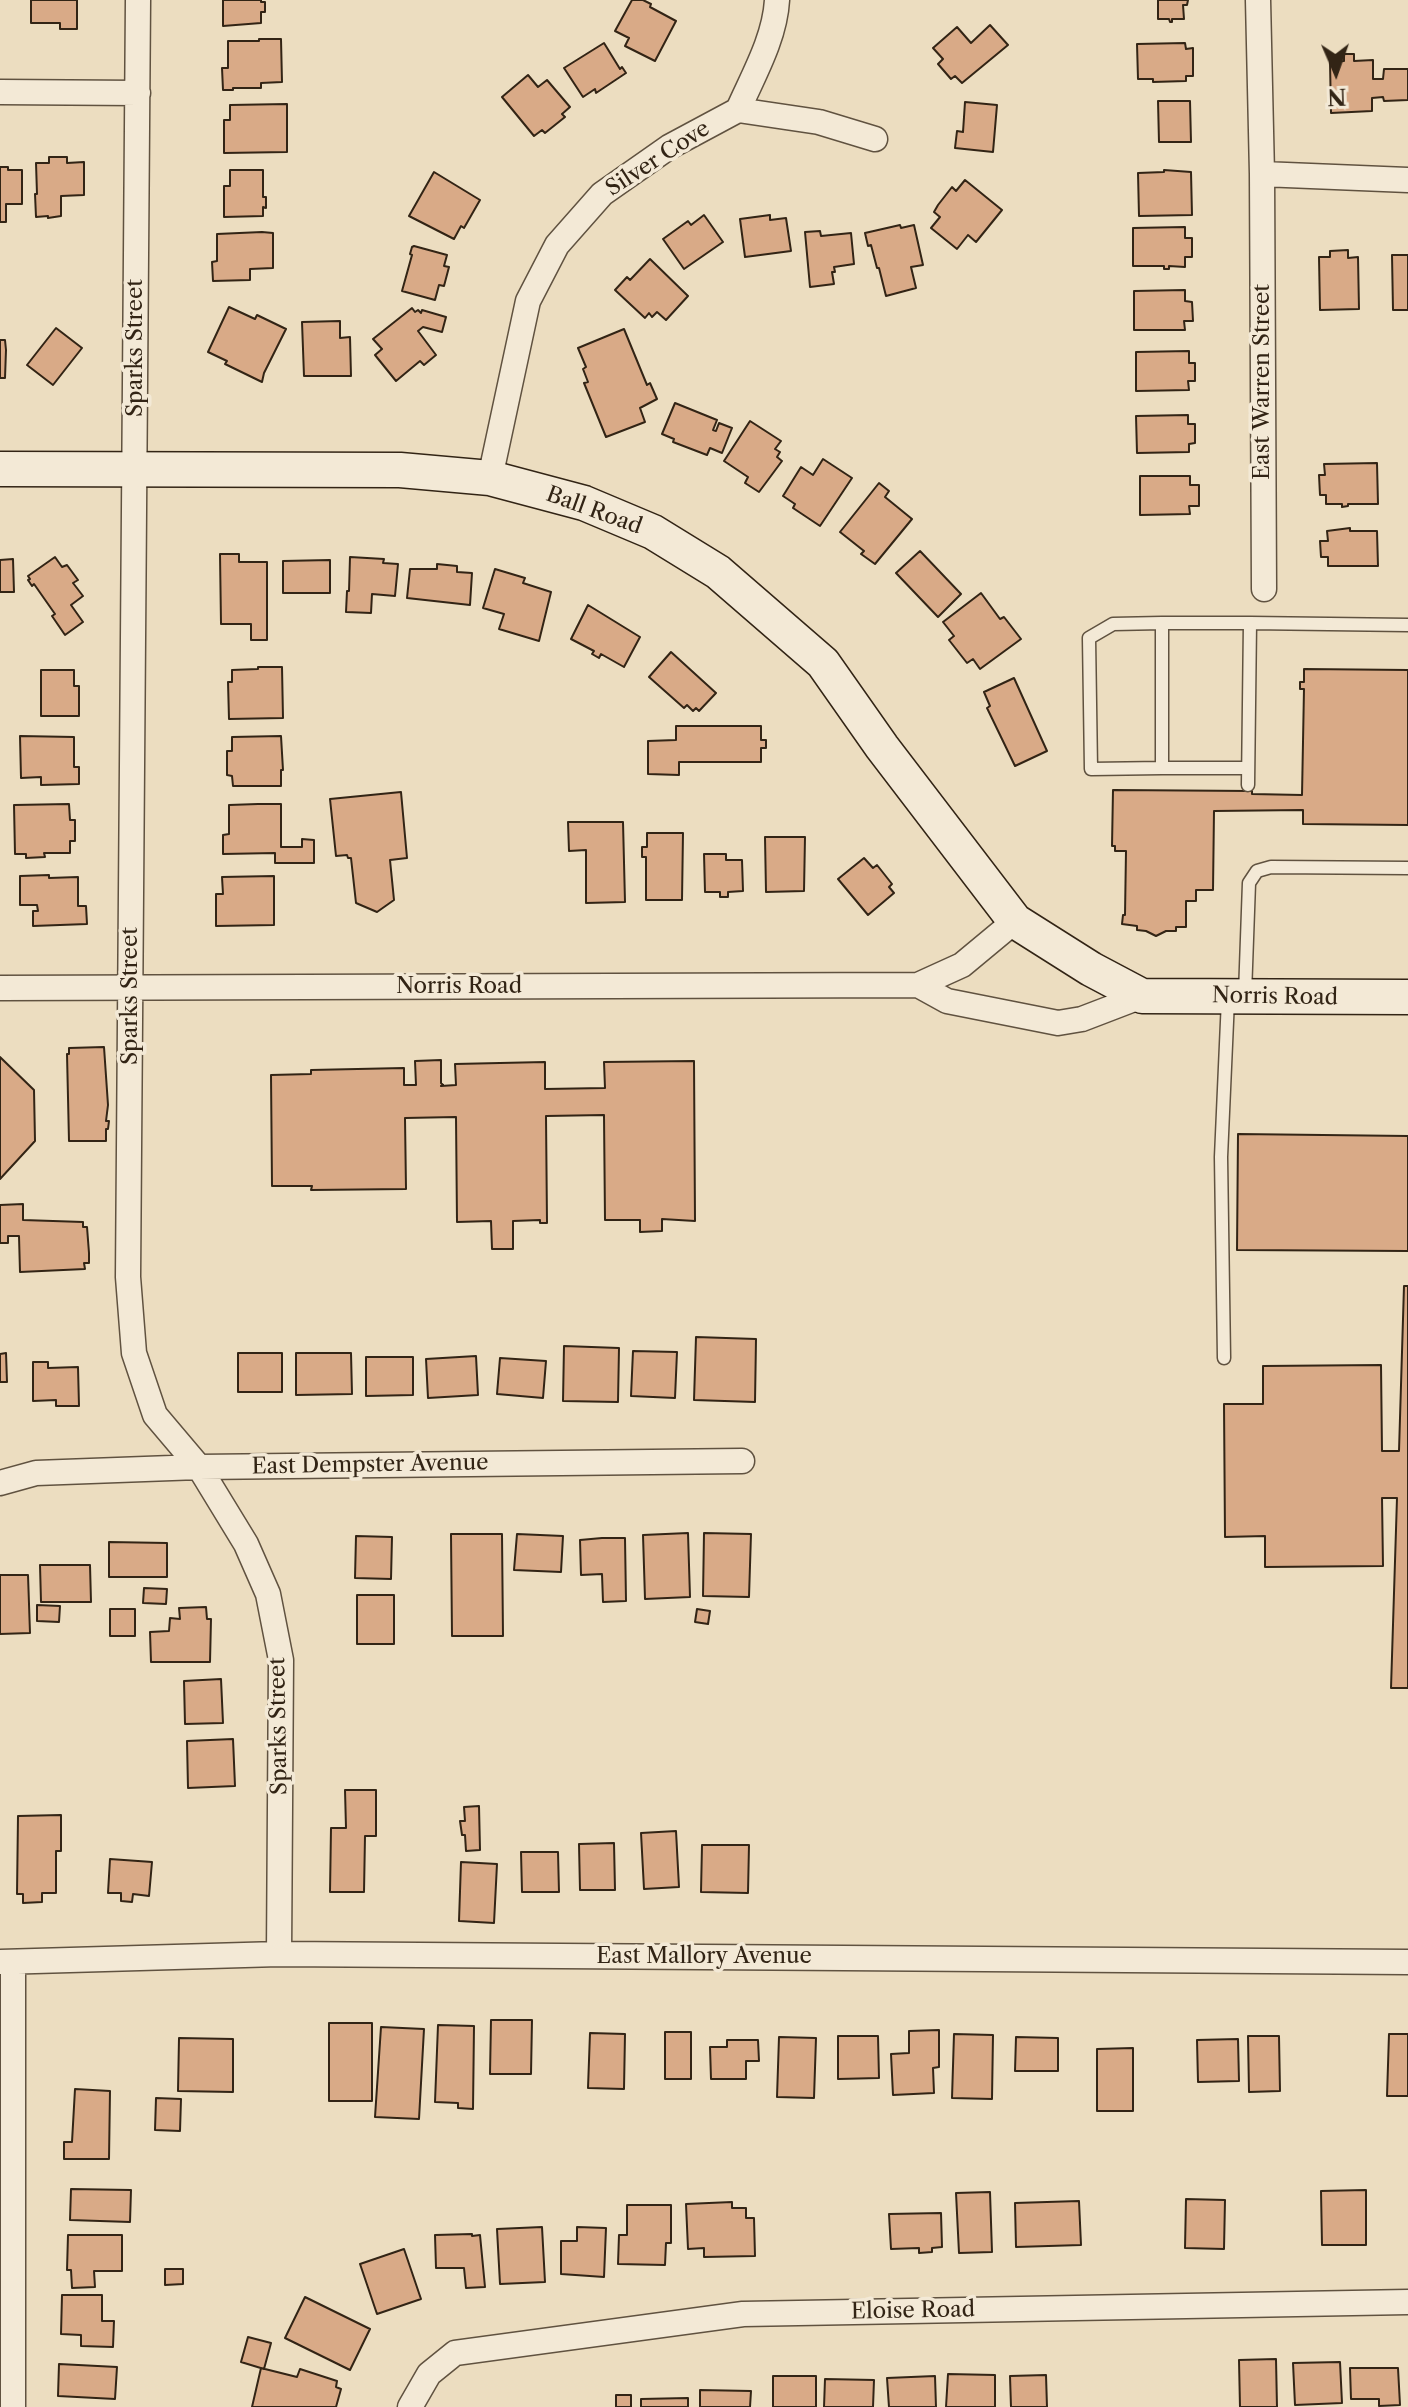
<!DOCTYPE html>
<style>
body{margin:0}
#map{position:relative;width:1408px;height:2407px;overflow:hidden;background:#ecddc0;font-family:"Libre Caslon Text",serif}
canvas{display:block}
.north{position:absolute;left:1296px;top:32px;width:80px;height:80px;-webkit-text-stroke:6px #f3e9d6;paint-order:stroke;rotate:178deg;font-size:22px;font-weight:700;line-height:32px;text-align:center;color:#322415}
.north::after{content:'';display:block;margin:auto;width:28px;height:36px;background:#322415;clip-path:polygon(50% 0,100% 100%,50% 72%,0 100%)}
</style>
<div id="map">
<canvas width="1408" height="2407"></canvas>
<div class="north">N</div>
</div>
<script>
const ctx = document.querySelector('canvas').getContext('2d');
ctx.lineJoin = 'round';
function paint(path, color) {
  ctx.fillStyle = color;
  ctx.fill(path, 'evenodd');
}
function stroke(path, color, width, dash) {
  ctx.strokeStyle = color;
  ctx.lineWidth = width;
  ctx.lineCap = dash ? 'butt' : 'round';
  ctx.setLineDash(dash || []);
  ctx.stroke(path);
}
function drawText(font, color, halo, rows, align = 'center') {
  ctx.font = font + ' "Libre Caslon Text",serif';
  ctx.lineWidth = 7;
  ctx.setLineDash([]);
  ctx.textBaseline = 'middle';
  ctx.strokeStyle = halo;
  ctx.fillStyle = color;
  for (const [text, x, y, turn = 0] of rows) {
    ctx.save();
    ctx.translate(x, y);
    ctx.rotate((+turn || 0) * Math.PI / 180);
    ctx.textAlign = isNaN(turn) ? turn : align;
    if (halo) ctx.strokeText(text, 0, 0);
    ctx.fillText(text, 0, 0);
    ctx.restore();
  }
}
const building = new Path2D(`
 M31,0H77V29H60V23H31Z
 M223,0H261V2H265V12H261V23L223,26Z
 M632,0H643L651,4L650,7L676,21L655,61L625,46L629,38L615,31Z
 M1158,0H1188L1187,5H1183L1184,19H1172V22H1170L1169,19H1158Z
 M990,25L1008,45L962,83L955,76L951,79L938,64L943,59L933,48L957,27L971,43Z
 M259,39H281L282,82L261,83V88H233V90H223L222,68H228V41H259Z
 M604,43L620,69L622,67L626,73L596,93L595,89L583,97L564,68Z
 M1185,43L1186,49L1193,48V76H1186V81L1153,82V79H1138L1137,44Z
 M1344,54H1354V61L1373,60V79H1383L1384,69H1408V100L1384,101L1383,97L1372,98V111L1331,113L1330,62L1344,61Z
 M528,75L538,87L547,80L570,107L562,114L565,117L545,133L542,130L534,136L502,97Z
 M1158,101H1190L1191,142H1159Z
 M965,102L997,105L993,152L955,148L957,131L963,132Z
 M287,104V152L224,153V120H230V105Z
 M49,157H67V163L84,162V195L61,196V216L48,218V216L36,217L35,194H37L36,163H49Z
 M0,167H8V170H22V204H6V222H0Z
 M230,170H263V197H266V208L263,207V216L224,217V186H230Z
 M1164,170L1191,172L1192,215L1139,216L1138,173L1164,172Z
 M434,172L480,200L464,228L461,226L454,239L409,216Z
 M965,180L1002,210L976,242L968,235L957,249L931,228L940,217L934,212L938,205L952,187L956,191Z
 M704,215L723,242L684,269L663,239L688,221L691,225Z
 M770,215V220L786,218L791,251L745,257L740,219Z
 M900,225L901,228L914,225L923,265L911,267L916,288L886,296L879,268H877L871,245L868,246L865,233Z
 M1185,227V238H1192V257H1185V267L1169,266V269H1164V266H1133V228Z
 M820,231L821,236L851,233L854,264L834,267L835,272H832L834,284L810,287L805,232Z
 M262,232L273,233V268L250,269V280L213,281L212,262L217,261V234Z
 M414,246L447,255L444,266L449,267L444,286L439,285L435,300L402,291L412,255L410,254L412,247Z
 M1348,250V258L1358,257L1359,309L1320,310L1319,257H1330V251Z
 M1392,255H1408V310H1393Z
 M650,259L688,296L666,320L657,312L652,317L649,313L645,318L615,290L627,277L630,280Z
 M1185,290V301L1192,302L1193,321H1184L1185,330H1134V291Z
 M229,307L255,319L257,315L286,329L264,373L262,382L225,364L227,361L208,352Z
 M412,308L415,312L418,310L421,313L422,310L446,317L442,332L423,327L418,331L436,355L424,365L420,361L396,381L375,355L382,349L373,339Z
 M340,321V338L350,337L351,376H304L302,322Z
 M56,328L82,348L53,385L27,365Z
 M624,329L647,385L650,383L657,399L640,408L645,422L606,437L584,383L588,382L583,369L586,367L578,348Z
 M0,340H5L6,350L5,378H0Z
 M1189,351V363H1195V381H1188L1189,390L1136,391V352Z
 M675,403L717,420L713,430L716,431L719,423L732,428L722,453L710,448L707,455L673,442L674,439L662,434Z
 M1188,415V424H1195V443L1189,444V452L1137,453L1136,416Z
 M750,421L781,441L775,449L780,452L777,457L782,461L759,492L745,483L748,477L724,461Z
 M823,459L852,478L820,526L793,508L795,504L783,496L801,467L813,475Z
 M1377,463L1378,504H1348V506L1342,507V504H1326V495H1320L1319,475H1325L1324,464Z
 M1140,476H1190V485H1199V506H1189L1190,514L1140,515Z
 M879,483L889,491L885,497L912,519L875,564L861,554L864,551L840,532Z
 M1350,528V531H1377L1378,566H1328V557H1321L1320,541H1328L1327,531Z
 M920,551L961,594L938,617L896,573Z
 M220,554H239V562H267V640H251V624H221Z
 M55,557L62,567L67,565L78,580L73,583L83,596L71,605L83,622L65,635L52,616L55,614L34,584L32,586L28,580L30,579L28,576Z
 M350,557L384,559L383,563L398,564L395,596L372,594L371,613L346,612L347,591H349Z
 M13,559L14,592H0V560Z
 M330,560V593H283V561Z
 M437,564L457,566V572L472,573L470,605L407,598L410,569H437Z
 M495,569L525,578L523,583L551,592L539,641L499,629L504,614L483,608Z
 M981,593L1000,619L1004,617L1021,639L980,669L973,659L967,663L949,640L954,636L943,622Z
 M588,605L640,637L624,667L601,654L599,658L592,654L594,651L571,639Z
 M671,652L716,693L699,711L696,708L693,711L687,705L684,708L649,677Z
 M258,667H282L283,718L229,719L228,682H232V670L258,669Z
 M1304,669L1408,670V825L1303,824V810L1214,811L1213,890H1196V901H1186V927H1176V931H1166L1156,936L1146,931L1137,930V926L1122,924L1123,915H1125L1126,851H1115V846H1112L1113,790L1252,791V794L1302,795L1304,689H1300V682H1304Z
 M41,670H74V686H79V716H41Z
 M1014,678L1047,751L1015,766L987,708L990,706L984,692Z
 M676,726H761V740H766V748H761V762H679V775L648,774V741L676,740Z
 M20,736L74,737V767H79V784L41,785V777L21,778Z
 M281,736L283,770H281V786H233L232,776L227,775V751H232V737Z
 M401,792L407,858L390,860L394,900L377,912L356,903L351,858H348L347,855L336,856L330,799Z
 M69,804L70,820H75V841H70V853H44L45,857L26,858V854H15L14,805Z
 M258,804H281V847H302V839L314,840V863H275V853L223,854V835L229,834V805Z
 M568,822H623L625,902L586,903V850L569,851Z
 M647,833H683L682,900H646V857H642V847H647Z
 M765,837H805L804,891L766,892Z
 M704,854H726V860H742L743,891L728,892V897H720V892H705Z
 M864,858L873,868L877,865L892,884L889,887L894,893L868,915L838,879Z
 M49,875V878L78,877V906H86L87,924L33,926V911H38L37,905H20V876Z
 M274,876V925L216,926V894H223L222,877Z
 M104,1047L108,1105L106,1121H109L108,1129H106V1141H69L67,1054H69V1048Z
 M0,1057L34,1090L35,1141L0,1179Z
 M441,1060V1083L443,1085L441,1086L456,1085L455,1064L545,1062V1089L605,1088L604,1062L694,1061L695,1221L662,1219V1231L640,1232V1220H605L604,1115L546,1116L547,1223H540V1220L513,1221V1249H492L491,1221L457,1222L456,1117L405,1118L406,1189L311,1190L312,1186H272L271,1075L311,1074V1070L404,1068V1085H416L415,1061Z
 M1238,1134L1408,1136V1251L1237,1250Z
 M23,1204V1220L83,1222V1227H87L89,1253V1263H84L85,1269L20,1272L19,1236H8V1243H0V1205Z
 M1404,1286H1408V1688H1391L1397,1498H1382L1383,1566L1265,1567V1536L1225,1537L1224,1404H1263V1366L1381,1365L1382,1451H1399Z
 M696,1337L756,1339L755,1402L694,1400Z
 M564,1346L619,1348L618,1402L563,1401Z
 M633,1351L677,1352L675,1398L631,1396Z
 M6,1353L7,1382H0V1354Z
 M238,1353H282V1392H238Z
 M296,1353H351L352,1394L296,1395Z
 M476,1356L478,1395L428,1398L426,1359Z
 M366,1357H413V1395L366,1396Z
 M500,1358L546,1361L543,1398L497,1394Z
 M33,1362H48V1368L78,1367L79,1406H56V1400L33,1401Z
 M688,1533L690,1597L645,1599L643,1535Z
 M704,1533L751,1534L749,1597L703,1596Z
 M451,1534H502L503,1636H452Z
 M517,1534L563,1536L561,1572L514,1570Z
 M356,1536L392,1537L391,1579L355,1578Z
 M602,1538H625L626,1601L603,1602L602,1574L581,1575L580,1540Z
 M109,1542L167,1543V1577H109Z
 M40,1565H90L91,1602H41Z
 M0,1575H28L30,1633L0,1634Z
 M144,1588L167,1589L166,1604L143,1603Z
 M357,1595H394V1644H357Z
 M37,1605L60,1606L59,1622L37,1621Z
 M206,1607L207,1619H211L210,1662H151L150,1632L169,1631L170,1618L180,1619L179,1608Z
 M110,1609H135V1636H110Z
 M697,1609L710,1611L708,1624L695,1622Z
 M221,1679L223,1723L185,1724L184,1681Z
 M233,1739L235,1786L188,1788L187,1741Z
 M345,1790H376V1836H365L364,1892H330L331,1828H346Z
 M479,1806L480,1850L466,1851L465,1835H462L460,1821H465L464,1807Z
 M61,1815V1851H56V1893H42V1902L23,1903V1894H17L18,1816Z
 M676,1831L679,1887L644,1889L641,1833Z
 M614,1843L615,1890H580L579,1844Z
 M702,1845H749L748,1893L701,1892Z
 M521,1852H558L559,1892H522Z
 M110,1859L152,1862L149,1896L133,1894L132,1902L121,1901V1893H108Z
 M461,1862L497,1864L494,1923L459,1921Z
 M491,2020H532L531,2074H490Z
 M329,2023H372V2101H329Z
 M438,2025L474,2026L473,2109L458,2108V2103L435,2102Z
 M381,2027L424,2029L419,2119L375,2117Z
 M939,2030V2067L933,2068L934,2093L893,2095L891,2054L909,2053V2031Z
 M665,2032H691V2079H665Z
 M590,2033L625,2034L624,2089L588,2088Z
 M954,2034L993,2035L992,2099L952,2098Z
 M1389,2034H1408V2096H1387Z
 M838,2036H878L879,2078L838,2079Z
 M1248,2036H1279L1280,2091L1249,2092Z
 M779,2037L816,2038L814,2098L777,2097Z
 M1016,2037L1058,2038V2071H1015Z
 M179,2038L233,2039V2092L178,2091Z
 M1238,2039L1239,2081L1198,2082L1197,2040Z
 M727,2040H758L759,2061H746V2079H711L710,2047H727Z
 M1133,2048V2111H1097V2049Z
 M75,2089L110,2091L109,2159H64V2142H72Z
 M156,2098L181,2099L180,2131L155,2130Z
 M71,2189L131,2190L130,2222L70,2220Z
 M1366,2190V2245H1322L1321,2191Z
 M990,2192L992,2252L959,2253L956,2193Z
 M1186,2199L1225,2200L1224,2249L1185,2248Z
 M1079,2201L1081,2245L1016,2247L1015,2203Z
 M732,2202V2208H746V2218H754L755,2256L704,2257V2248L688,2249L686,2204Z
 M627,2205H671V2243H666L665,2265L618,2264L619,2235H627Z
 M941,2213L942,2247L932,2248V2252L919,2253V2248L891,2249L889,2214Z
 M542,2227L545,2282L500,2284L497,2229Z
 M577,2227L606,2228L604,2277L561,2274V2241H577Z
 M472,2234V2236L480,2235L485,2287L466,2288L464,2268H436L435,2235Z
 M68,2235H122V2271H94L95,2287L72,2288L71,2270H67Z
 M404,2249L421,2299L377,2314L360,2264Z
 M165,2269H183V2284L165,2285Z
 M62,2295H102V2321H114L113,2347L81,2346V2335L61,2334Z
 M305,2297L370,2329L350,2370L285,2338Z
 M248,2337L271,2343L264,2369L241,2362Z
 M1276,2359L1277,2407H1240L1239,2360Z
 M1340,2362L1342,2403L1295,2405L1293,2363Z
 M59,2364L117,2367L115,2399L58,2396Z
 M261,2368L297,2377L300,2369L337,2381L336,2387L341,2389L336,2407H252Z
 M1350,2368H1398L1400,2405L1379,2406V2399H1351Z
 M948,2374L995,2375V2407H946Z
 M1046,2375L1047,2407H1011L1010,2376Z
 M773,2376H816V2407H773Z
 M935,2376L936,2407H889L887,2378Z
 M825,2379L874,2380L873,2407H824Z
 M700,2390L751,2391L750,2407H700Z
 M616,2395H631V2407H616Z
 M688,2398V2407H641V2399Z`);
paint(building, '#d9aa87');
stroke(building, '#322415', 2);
const service = new Path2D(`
 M1162,768L1091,769L1089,638L1113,624L1162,623
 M1248,768H1162V623H1250
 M1248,785L1250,623L1408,625
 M1245,994L1249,883L1257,871L1271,867L1408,868
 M1224,1358L1221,1157L1228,999`);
const minor = new Path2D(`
 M138,0L128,1277L134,1353L155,1415L199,1467L246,1544L268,1594L281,1660L279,1954
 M1258,0L1262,174L1264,589
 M0,92L138,93
 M738,110C753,76 775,38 777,0
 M1262,174L1408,180
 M490,478L528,301L557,245L602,194L669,147L738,110L819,122L875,139
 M1015,921L962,965L918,985L947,1001L1058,1023L1082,1019L1142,996
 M0,988L918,985
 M0,1483L36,1473L199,1467L742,1461
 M0,1962L279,1954L1408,1962
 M13,1962V2407
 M410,2407L429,2374L455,2353L743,2314L1408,2302`);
const secondary = new Path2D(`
 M0,469L400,470L490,478L584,503L653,532L718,572L823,663L882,747L1015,921L1091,969L1142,996L1408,997`);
stroke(service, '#605240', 15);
stroke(minor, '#605240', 27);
stroke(secondary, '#322415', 37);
stroke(service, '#f3e9d6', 12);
stroke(minor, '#f3e9d6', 24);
stroke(secondary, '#f3e9d6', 34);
drawText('22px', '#322415', '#f3e9d6', [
 ["Silver Cove",658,159,-33],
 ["Sparks Street",136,348,-90],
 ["East Warren Street",1263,382,-90],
 ["Ball Road",594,511,20],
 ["Norris Road",459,987],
 ["Sparks Street",131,996,-90],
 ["Norris Road",1275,997,1],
 ["East Dempster Avenue",370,1465,-1],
 ["Sparks Street",279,1726,-91],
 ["East Mallory Avenue",704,1957],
 ["Eloise Road",913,2311,-1]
]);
</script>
